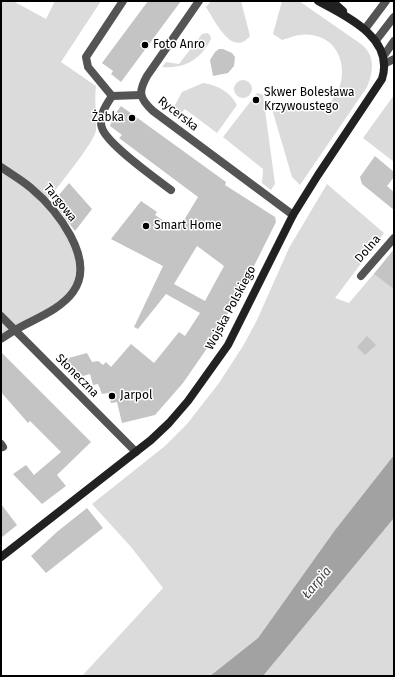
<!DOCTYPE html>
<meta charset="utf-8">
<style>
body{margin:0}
#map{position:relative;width:395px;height:677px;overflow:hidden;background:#fff;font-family:"Fira Sans",sans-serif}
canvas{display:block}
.frame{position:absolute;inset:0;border:2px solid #000;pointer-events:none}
</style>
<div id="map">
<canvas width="395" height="677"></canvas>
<div class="frame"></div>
</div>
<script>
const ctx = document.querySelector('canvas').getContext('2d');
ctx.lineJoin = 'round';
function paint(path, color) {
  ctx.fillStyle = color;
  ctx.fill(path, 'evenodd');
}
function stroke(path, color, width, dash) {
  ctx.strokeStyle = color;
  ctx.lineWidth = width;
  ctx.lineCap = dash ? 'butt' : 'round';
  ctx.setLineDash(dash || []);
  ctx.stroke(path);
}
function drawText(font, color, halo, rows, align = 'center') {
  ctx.font = font + ' "Fira Sans",sans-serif';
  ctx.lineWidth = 3;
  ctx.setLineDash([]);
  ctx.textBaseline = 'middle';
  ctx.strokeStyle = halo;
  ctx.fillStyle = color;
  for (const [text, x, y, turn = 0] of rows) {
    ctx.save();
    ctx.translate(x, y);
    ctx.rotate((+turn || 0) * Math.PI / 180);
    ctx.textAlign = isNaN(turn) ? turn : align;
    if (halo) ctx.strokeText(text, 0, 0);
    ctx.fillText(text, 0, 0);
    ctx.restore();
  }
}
paint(new Path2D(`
 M1,1H13L46,19L55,1H101L61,62L96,86C94,101 97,115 96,130C95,142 55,190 46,202L79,254L73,292L1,339Z
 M211,1H241L250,36C232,58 215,21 206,7Z
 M282,1H299L361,44C375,55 374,71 367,87L300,185L292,177L272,109C286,100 307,121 328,104C351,84 346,40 312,35C301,33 292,37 282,40L273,34Z
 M207,33L210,35L211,39C201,59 185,69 162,67L166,62L179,64L202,34Z
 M234 89a9 9 0 1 1 18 0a9 9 0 1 1-18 0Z
 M203,83C218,85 230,92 237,105L217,133L185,109L176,118L174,107L182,92Z
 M257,93L263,95L275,184L271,190L262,183L263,169L223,137Z
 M394,95V162L363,138Z
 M327,184L384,233L335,298L349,303L394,250V455L335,530L258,638L210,676H82L163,588L131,547L92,504L165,446L187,424L219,383L243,346L257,320L289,248Z
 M394,518V676H263Z`), '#dbdbdb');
paint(new Path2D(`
 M394,455V518L263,676H210L258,638L335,530Z`), '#a2a2a2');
paint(new Path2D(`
 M148,1H181L121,82L111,74L113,71L102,63Z
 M219,49H223L232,53L235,57L234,66L228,73L213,76L210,60L215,52Z
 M121,106L226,182L225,185L275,217L276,222L252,270L250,269L226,317L228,318L183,383L155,415L122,423L117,402L111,403L108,393L102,394L98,384L93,385L90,374L83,376L65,359L87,353L92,362L98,361L103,365L106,362L111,367L131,344L154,363L179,332L185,336L200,313L166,294L138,329L134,327L163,266L111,239L141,201L157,212L155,215L178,230L198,197L119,138L122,135L110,126L113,117ZM197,246L224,266L205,301L174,284Z
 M375,156L394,172V177L387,186L394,192V210L362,184L360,177Z
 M69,183L92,209L75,231L53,202Z
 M394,249V289L374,274Z
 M367,336L376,345L365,355L357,347Z
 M1,352L91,442L57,475L66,486L42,504L13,474L26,465L34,475L61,452L30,421L28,423L1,392Z
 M1,504L17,525L1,538Z
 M87,508L103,528L46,573L31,556L58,531Z`), '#c4c4c4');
stroke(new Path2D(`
 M123,1L86,57L88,67L112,96L141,95
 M365,29L386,1
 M377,39L394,17
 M385,54L394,41
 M112,96C106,105 98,117 102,128C107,144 155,178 171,190
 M1,167C11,174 22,180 31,188C56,209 97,259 73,292C60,310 34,319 15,330
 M1,444L3,447`), '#545454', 8);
stroke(new Path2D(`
 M199,1L147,76C138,92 139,98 153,111L293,215
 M386,63L394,59
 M361,276L394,238
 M1,316L136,452
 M1,339L15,330`), '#545454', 8);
stroke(new Path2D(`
 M332,1L343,11
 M1,557L151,440L169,423L188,401L228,345L293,215L318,175L382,79C395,38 346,16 318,1`), '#212121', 8);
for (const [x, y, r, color] of [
 [145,45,4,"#000"],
 [256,100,4,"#000"],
 [132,118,4,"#000"],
 [146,226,4,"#000"],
 [112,396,4,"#000"]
]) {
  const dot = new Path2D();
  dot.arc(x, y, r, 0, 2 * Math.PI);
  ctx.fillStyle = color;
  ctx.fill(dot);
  stroke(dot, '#fff', 1.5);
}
drawText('12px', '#000', '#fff', [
 ["Foto Anro",153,45],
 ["Skwer Bolesława",264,93],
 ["Krzywoustego",264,107],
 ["Żabka",124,118,"right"],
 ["Smart Home",154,226],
 ["Jarpol",120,396]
], 'left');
drawText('12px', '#000', '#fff', [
 ["Rycerska",178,114,38],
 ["Targowa",60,203,51],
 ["Dolna",368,249,-49],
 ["Wojska Polskiego",231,308,-62],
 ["Słoneczna",77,376,45]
]);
drawText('italic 13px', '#434343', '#fff', [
 ["Łarpia",317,583,-50]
]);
</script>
